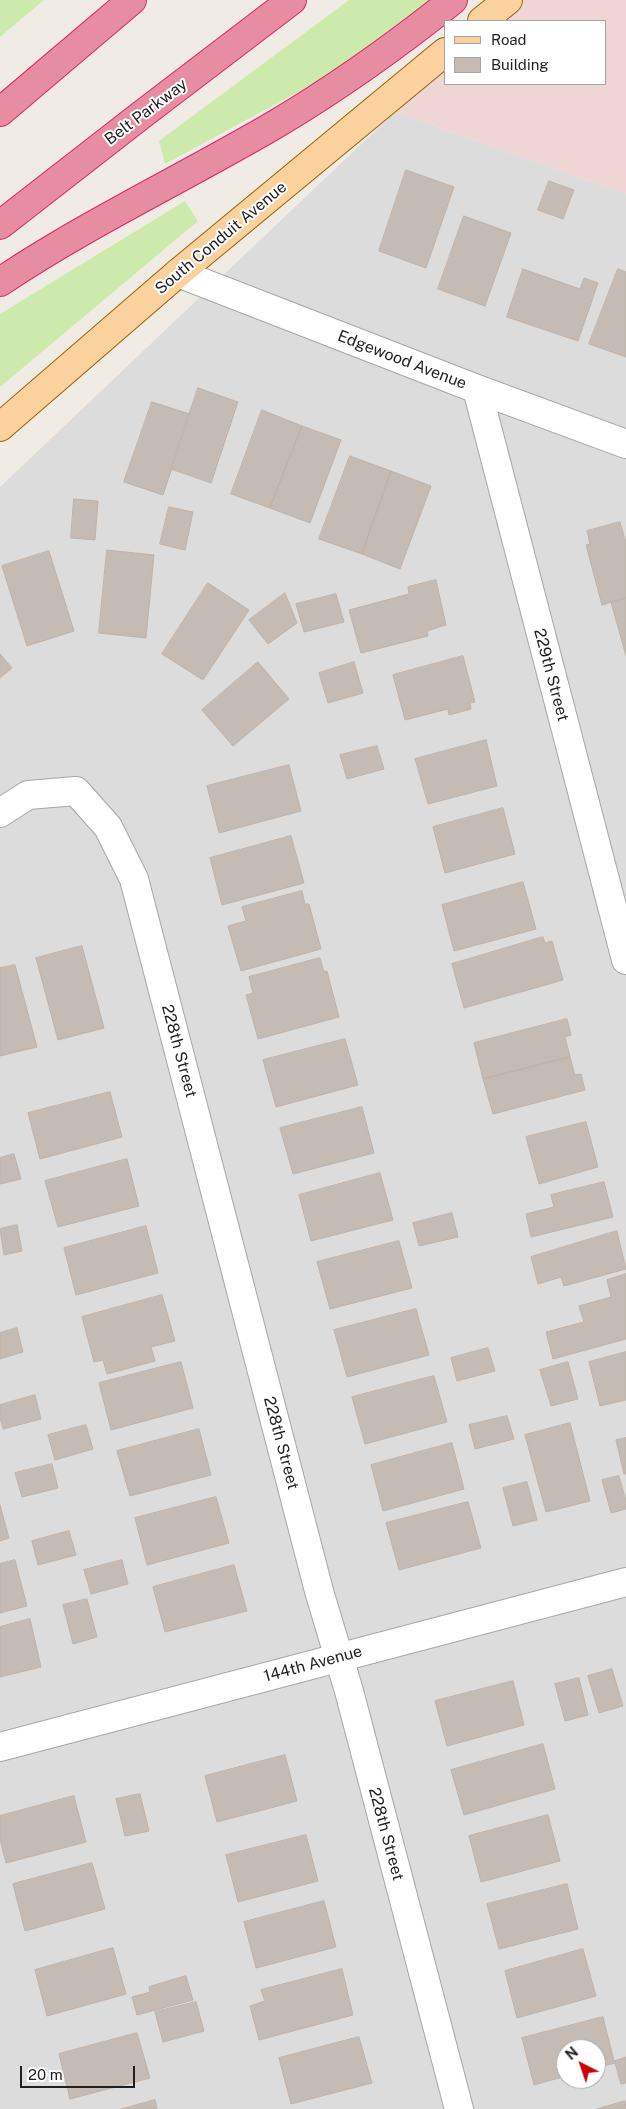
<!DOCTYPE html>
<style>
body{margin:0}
#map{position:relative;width:626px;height:2109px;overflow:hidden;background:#f0ece5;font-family:"Public Sans",sans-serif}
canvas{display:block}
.legend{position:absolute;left:444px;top:20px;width:162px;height:65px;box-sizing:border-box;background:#fff;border:1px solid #a5a5a5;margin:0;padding:6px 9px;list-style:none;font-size:15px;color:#1f1f1f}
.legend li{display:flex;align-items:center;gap:10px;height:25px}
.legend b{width:25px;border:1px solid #a5a5a5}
.north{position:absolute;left:556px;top:2039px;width:50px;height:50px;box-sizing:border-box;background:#fff;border:1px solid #a5a5a5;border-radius:50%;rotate:319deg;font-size:14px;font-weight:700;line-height:20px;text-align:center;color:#1f1f1f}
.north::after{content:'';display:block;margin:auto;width:18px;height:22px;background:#cd0107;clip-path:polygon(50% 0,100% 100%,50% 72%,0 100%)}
.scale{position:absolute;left:20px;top:2066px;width:115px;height:22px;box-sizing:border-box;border:2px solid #1f1f1f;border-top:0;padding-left:6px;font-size:15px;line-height:18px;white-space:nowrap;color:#1f1f1f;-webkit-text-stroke:4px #fff;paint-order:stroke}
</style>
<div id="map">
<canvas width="626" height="2109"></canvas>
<ul class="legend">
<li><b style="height:6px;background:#fbd19e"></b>Road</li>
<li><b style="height:14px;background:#c4bbb4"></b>Building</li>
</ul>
<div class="north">N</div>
<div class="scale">20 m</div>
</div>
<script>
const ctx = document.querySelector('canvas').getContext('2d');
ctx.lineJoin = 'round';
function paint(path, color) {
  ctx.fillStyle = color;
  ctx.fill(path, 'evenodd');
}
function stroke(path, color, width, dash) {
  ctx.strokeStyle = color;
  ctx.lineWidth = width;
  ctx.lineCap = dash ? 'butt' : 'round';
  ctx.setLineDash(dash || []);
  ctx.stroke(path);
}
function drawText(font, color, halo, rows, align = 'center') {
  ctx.font = font + ' "Public Sans",sans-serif';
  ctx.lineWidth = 4;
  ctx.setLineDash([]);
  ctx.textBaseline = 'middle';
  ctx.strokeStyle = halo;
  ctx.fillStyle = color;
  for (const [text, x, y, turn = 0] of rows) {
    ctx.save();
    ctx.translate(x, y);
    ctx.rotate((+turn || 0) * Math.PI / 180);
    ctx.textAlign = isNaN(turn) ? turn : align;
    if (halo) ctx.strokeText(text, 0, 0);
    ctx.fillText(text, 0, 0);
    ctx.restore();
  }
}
paint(new Path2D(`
 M395,112L626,194V2109H0V487ZM566,2049H596V2079H566Z`), '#dddcdc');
paint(new Path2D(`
 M522,0H626V194L395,112L445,68V84H605V21H497Z`), '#f0d5d5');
paint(new Path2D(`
 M0,0H44L0,37Z
 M349,0H436L320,80L165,164L159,141Z
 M185,201L198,221L0,387V314Z`), '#cceaab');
const building = new Path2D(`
 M406,170L454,187L426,268L379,251Z
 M549,181L574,190L563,219L538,210Z
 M464,216L511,233L485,306L438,289Z
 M523,269L580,289L584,278L598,283L578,341L507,317Z
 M618,269L626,272V357L589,344Z
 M198,388L238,402L211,483L171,469Z
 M152,402L190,414L163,495L124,482Z
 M262,410L302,426L270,508L231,494Z
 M302,426L341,440L310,523L270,508Z
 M350,456L391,471L362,554L319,539Z
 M391,471L431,486L400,569L362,554Z
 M74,499L98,501L95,540L71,538Z
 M169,507L193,512L185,550L160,544Z
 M620,522L626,543V598L602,605L586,545L590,544L587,531Z
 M107,550L154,555L146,638L99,633Z
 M49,551L74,631L27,646L2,566Z
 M436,580L446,625L427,631L428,636L361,653L349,610L409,594L408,587Z
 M208,583L249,610L203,680L162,654Z
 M285,593L297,623L268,644L249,620Z
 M336,594L344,622L304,632L296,604Z
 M626,598V656L611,602Z
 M0,654L12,668L0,678Z
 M463,656L475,702L470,703L471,709L449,715L448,709L405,720L393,675Z
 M258,662L289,699L233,746L202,710Z
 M354,662L363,693L328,703L319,673Z
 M486,740L497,786L428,804L415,759Z
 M377,746L384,769L347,779L340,755Z
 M289,765L301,811L219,833L207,786Z
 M503,808L515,854L445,873L433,827Z
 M291,836L304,883L222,905L210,858Z
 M523,882L536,929L454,951L442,905Z
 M302,891L305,904H309L321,949L241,971L228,926L246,921L242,907Z
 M543,937L545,943L552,941L563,980L464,1008L452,964Z
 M82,946L104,1028L58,1040L36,958Z
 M320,958L324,972L327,971L339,1017L258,1039L246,995L253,993L249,977Z
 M15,965L37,1047L0,1056V968Z
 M567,1019L571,1035L565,1037L570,1057L483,1079L474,1043Z
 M345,1039L358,1085L276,1107L263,1060Z
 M570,1057L575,1075L581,1074L585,1090L493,1114L483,1079Z
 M110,1092L122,1137L40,1159L28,1113Z
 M362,1107L374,1153L293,1174L280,1128Z
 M586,1122L598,1167L539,1184L526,1137Z
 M14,1154L21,1179L0,1184V1158Z
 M127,1159L139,1206L58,1227L45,1181Z
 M380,1173L393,1220L311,1241L299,1195Z
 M604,1182L613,1217L531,1237L526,1214L554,1207L551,1195Z
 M452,1213L458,1237L419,1246L413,1223Z
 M17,1225L22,1251L4,1255L0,1229Z
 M146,1226L158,1273L76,1295L64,1248Z
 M617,1231L626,1269L564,1286L561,1277L538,1284L531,1257Z
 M399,1241L412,1288L330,1309L317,1262Z
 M626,1274V1339L553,1359L546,1332L584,1322L579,1306L611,1297L607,1280Z
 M162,1295L175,1341L151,1347L155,1361L107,1374L103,1360L94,1362L82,1317Z
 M416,1309L429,1355L347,1377L334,1330Z
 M17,1328L23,1352L0,1359V1333Z
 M488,1348L495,1371L457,1381L451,1358Z
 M626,1352V1400L600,1406L589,1362Z
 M181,1362L193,1408L111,1430L99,1383Z
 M568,1362L578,1399L551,1406L540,1370Z
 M434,1376L447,1422L365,1444L352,1397Z
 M35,1395L41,1419L3,1429L0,1417V1405Z
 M507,1416L514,1439L475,1449L469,1425Z
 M570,1423L590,1501L546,1512L525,1435Z
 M86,1425L93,1449L55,1460L48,1435Z
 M199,1429L211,1475L130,1496L117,1451Z
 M626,1438V1474H624L616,1440Z
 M452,1443L464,1489L383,1511L371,1465Z
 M52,1464L58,1488L22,1497L15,1473Z
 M619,1476L626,1501V1509L611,1513L602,1480Z
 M527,1482L537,1520L513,1526L503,1488Z
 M216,1497L229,1543L147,1565L135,1518Z
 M468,1502L481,1548L399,1570L386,1523Z
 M0,1505L9,1538L0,1541Z
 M69,1531L76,1555L38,1565L32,1541Z
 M15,1560L27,1606L0,1613V1564Z
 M122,1560L128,1584L91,1594L84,1570Z
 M234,1565L247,1611L165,1632L153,1587Z
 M87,1599L97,1637L73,1644L63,1605Z
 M30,1619L41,1667L0,1677V1627Z
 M612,1669L623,1706L599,1713L588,1676Z
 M579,1678L588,1715L565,1721L555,1684Z
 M513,1681L524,1725L447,1746L435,1701Z
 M543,1744L555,1789L464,1815L451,1770Z
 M285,1755L297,1801L217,1822L205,1776Z
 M140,1794L149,1831L125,1836L116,1799Z
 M74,1796L86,1842L6,1863L0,1839V1816Z
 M548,1815L560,1861L481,1882L469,1836Z
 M306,1835L318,1881L238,1902L226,1855Z
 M92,1863L105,1909L25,1931L13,1884Z
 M567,1884L578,1929L499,1949L487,1904Z
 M324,1901L336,1947L256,1968L244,1922Z
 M113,1948L126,1994L47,2016L35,1970Z
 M583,1949L596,1996L517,2018L505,1971Z
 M342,1969L353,2015L259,2040L250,2006L265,2001L261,1990Z
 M186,1976L193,2000L137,2015L132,1997L150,1992L149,1987Z
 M196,2002L204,2031L163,2042L155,2012Z
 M603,2017L614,2061L626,2057V2083L621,2084L615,2063L596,2068V2049H566V2076L534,2085L522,2038Z
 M137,2033L150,2078L70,2099L59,2054Z
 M359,2037L372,2083L291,2104L279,2058Z
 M155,2100L157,2109H121Z
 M625,2101L626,2109H597Z`);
paint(building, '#c4bbb4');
stroke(building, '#c1b2a7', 1);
const street = new Path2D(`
 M178,273L477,389L626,444
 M477,389L626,960
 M0,813L28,795L76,791L108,827L134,879L319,1591L349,1691L459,2109
 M0,1747L626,1582`);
const primary = new Path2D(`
 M482,21L508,0
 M0,427L178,273L445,52`);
const highway = new Path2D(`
 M0,112L132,0
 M0,225L140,116L292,0
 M0,282C88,223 184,178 276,124C338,87 397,45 453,0`);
stroke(street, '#a6a6a6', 30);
stroke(primary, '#996201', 30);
stroke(highway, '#db2569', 30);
stroke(street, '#fff', 28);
stroke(primary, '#fbd19e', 28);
stroke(highway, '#e78da1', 28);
drawText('16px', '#1f1f1f', '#fff', [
 ["Belt Parkway",146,112,-37],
 ["South Conduit Avenue",221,238,-40],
 ["Edgewood Avenue",402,360,21],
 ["229th Street",551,675,75],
 ["228th Street",179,1051,75],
 ["228th Street",281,1443,75],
 ["144th Avenue",313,1664,-15],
 ["228th Street",386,1834,75]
]);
</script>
